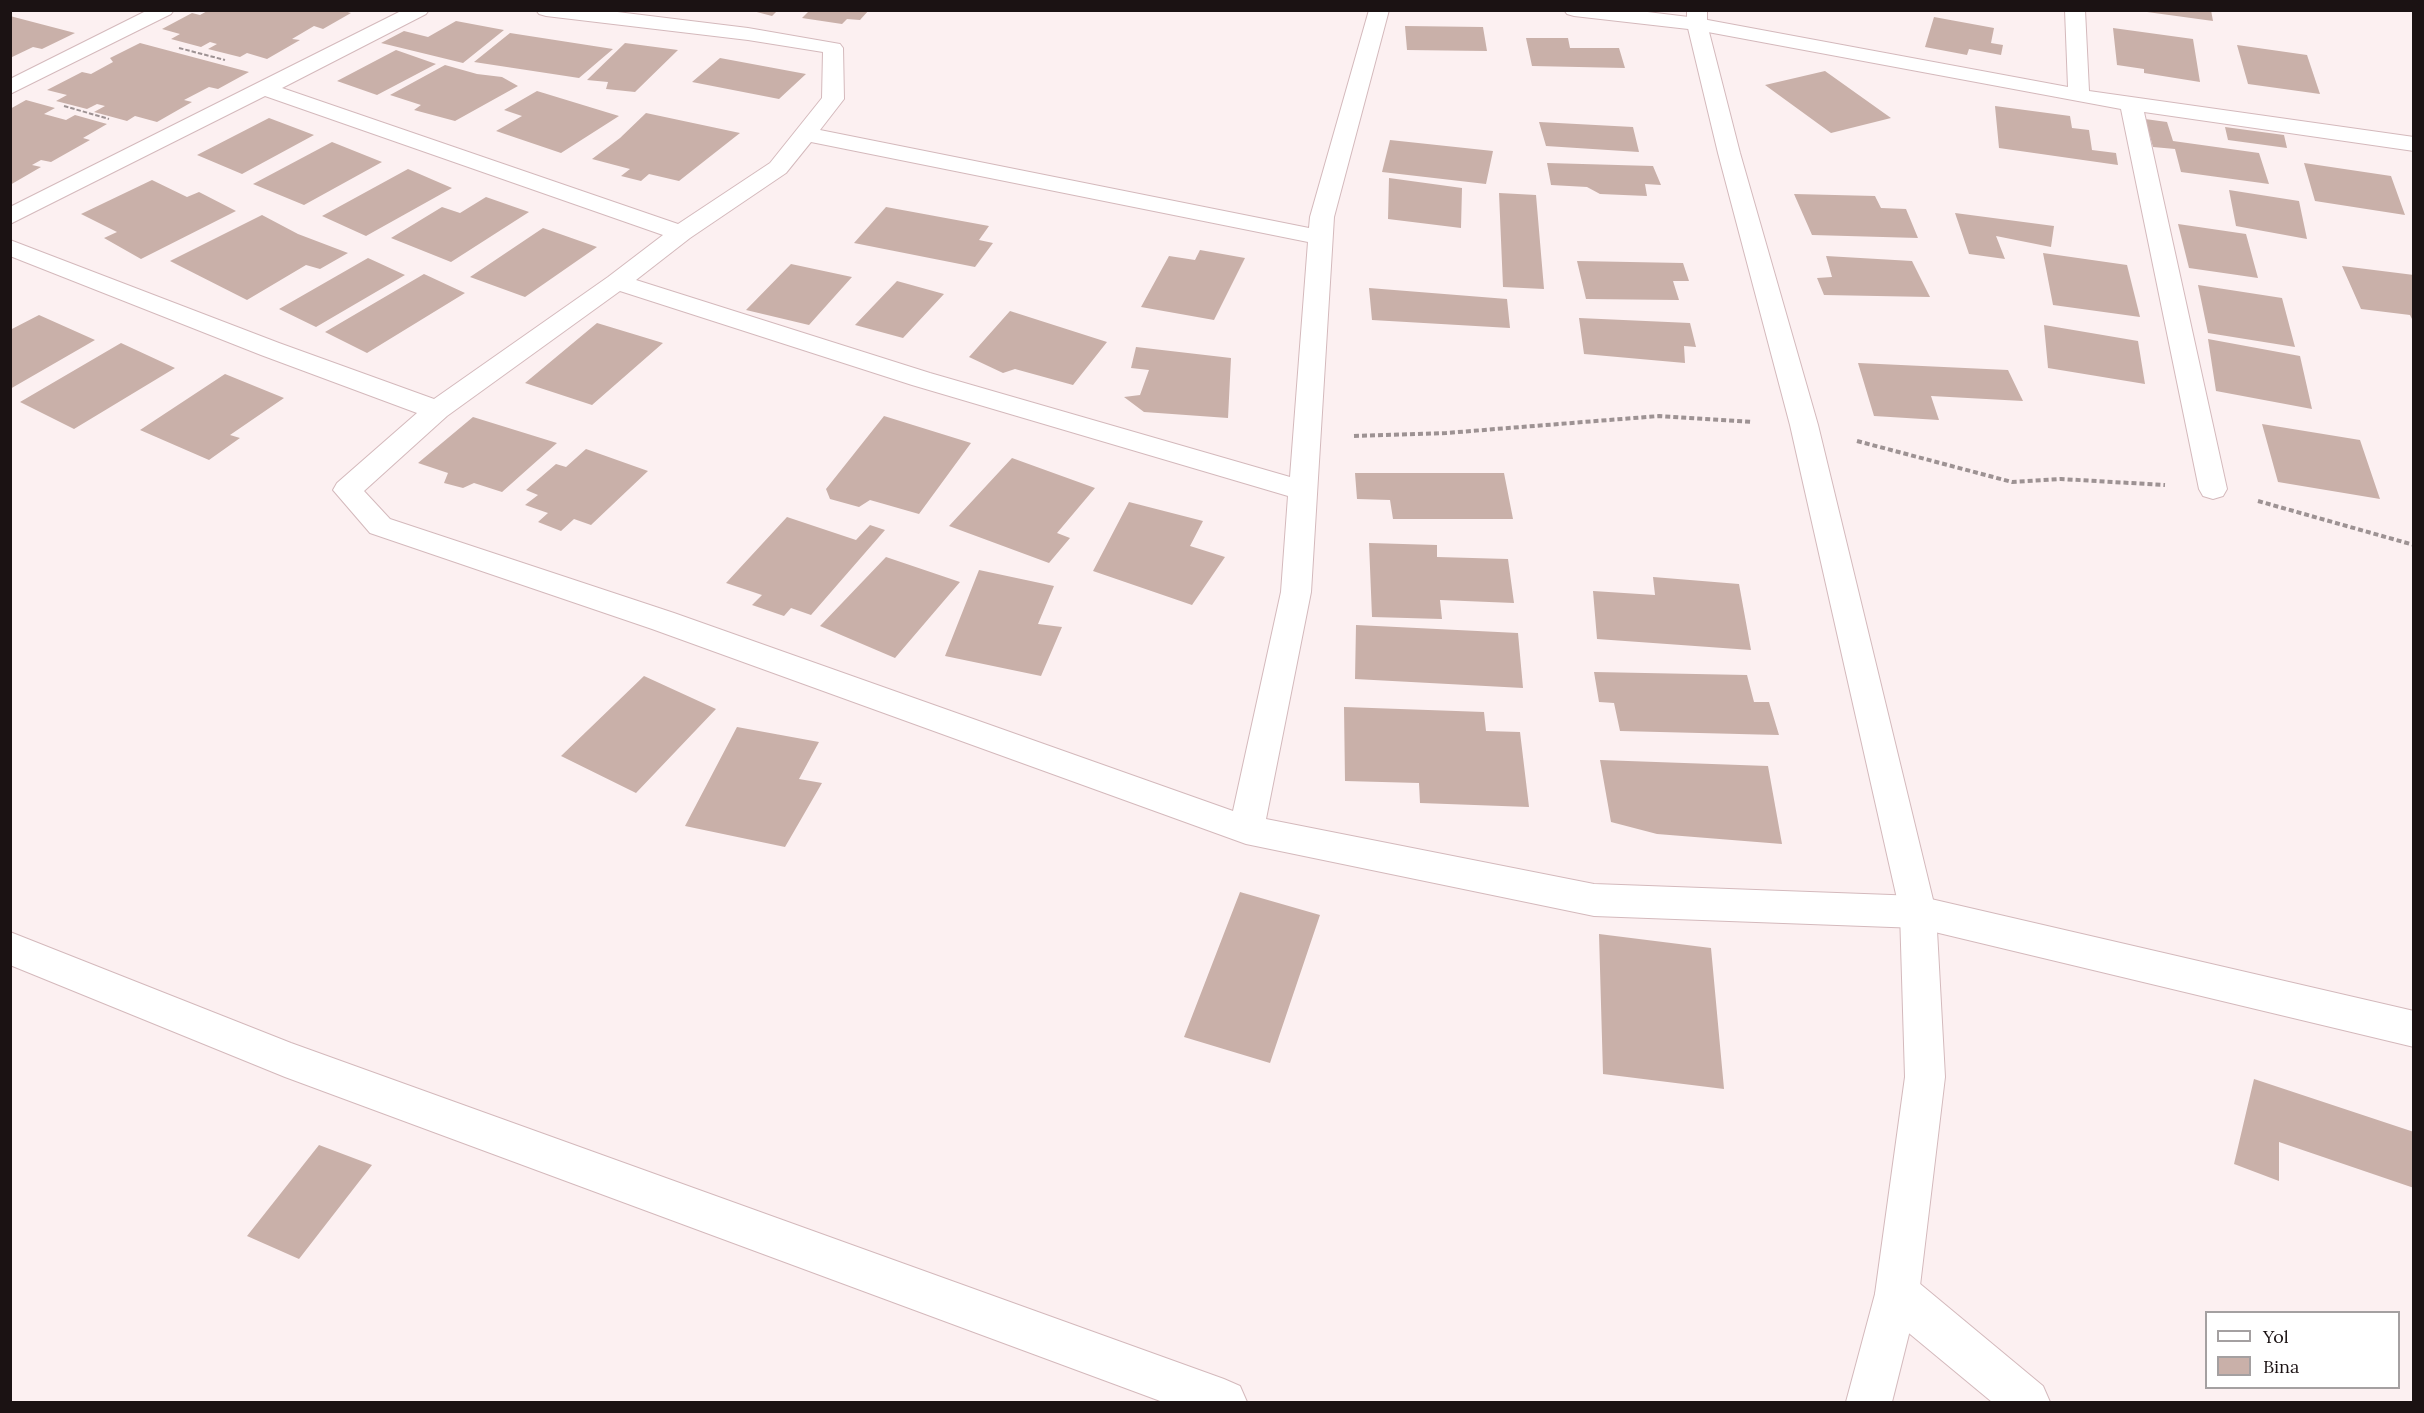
<!DOCTYPE html>
<style>
body{margin:0}
#map{position:relative;width:2424px;height:1413px;overflow:hidden;background:#fcf0f1;font-family:Lora,serif}
canvas{display:block}
.frame{position:absolute;inset:0;border:12px solid #1b1213;pointer-events:none}
.legend{position:absolute;left:2205px;top:1311px;width:195px;height:78px;box-sizing:border-box;background:#fff;border:2px solid #a4a0a1;margin:0;padding:8px 10px;list-style:none;font-size:18px;color:#1b1213}
.legend li{display:flex;align-items:center;gap:12px;height:30px}
.legend b{width:30px;border:2px solid #a4a0a1}
</style>
<div id="map">
<canvas width="2424" height="1413"></canvas>
<div class="frame"></div>
<ul class="legend">
<li><b style="height:8px;background:#fff"></b>Yol</li>
<li><b style="height:16px;background:#c9b0a9"></b>Bina</li>
</ul>
</div>
<script>
const ctx = document.querySelector('canvas').getContext('2d');
ctx.lineJoin = 'round';
function paint(path, color) {
  ctx.fillStyle = color;
  ctx.fill(path, 'evenodd');
}
function stroke(path, color, width, dash) {
  ctx.strokeStyle = color;
  ctx.lineWidth = width;
  ctx.lineCap = dash ? 'butt' : 'round';
  ctx.setLineDash(dash || []);
  ctx.stroke(path);
}
paint(new Path2D(`
 M209,10H341L351,13L323,29L314,26L292,39L300,40L267,59L247,53L240,57L208,49L217,44L210,42L201,47L171,39L180,34L162,29L192,13L200,15Z
 M749,10H778L772,16Z
 M810,10H869L860,20L847,19L842,24L802,18Z
 M2147,10H2211L2213,21L2147,12Z
 M10,16L75,33L42,49L33,47L10,58Z
 M1934,17L1994,28L1991,43L2003,45L2001,55L1969,49L1967,55L1925,47Z
 M456,21L504,30L463,63L381,43L404,31L428,37Z
 M1405,26L1483,27L1487,51L1407,50Z
 M2113,28L2193,39L2200,82L2144,73V69L2117,65Z
 M510,33L613,49L579,78L474,62Z
 M1526,38H1568L1570,48H1619L1625,68L1532,66Z
 M140,43L249,72L218,89L209,87L184,100L192,102L157,122L135,116L127,121L94,112L105,106L97,104L87,109L56,101L67,95L47,90L82,72L91,74L113,62L110,58Z
 M625,43L678,50L635,92L606,89L608,82L587,80Z
 M2237,45L2307,55L2320,94L2248,84Z
 M396,50L436,64L377,95L337,81Z
 M720,58L806,74L779,99L692,82Z
 M445,65L477,74L502,77L518,86L455,121L414,110L421,105L390,95Z
 M1825,71L1891,118L1831,133L1765,85Z
 M537,91L619,116L561,153L496,131L522,116L504,110Z
 M26,100L55,108L44,114L66,120L75,115L107,124L83,138L90,140L51,162L41,160L32,165L41,167L10,185V109Z
 M1995,106L2070,116L2072,128L2089,130L2092,150L2116,153L2118,165L1999,148Z
 M646,113L740,133L679,181L649,174L641,181L621,176L630,169L592,159L620,138Z
 M269,118L314,135L242,174L197,155Z
 M2145,119L2167,122L2173,141L2259,153L2269,184L2181,172L2175,149L2153,147Z
 M1539,122L1633,127L1639,152L1546,146Z
 M2225,127L2284,135L2287,148L2228,140Z
 M1390,140L1493,151L1486,184L1382,172Z
 M332,142L382,162L304,205L253,184Z
 M1547,163L1653,166L1661,185L1645,184L1647,196L1600,194L1587,187L1551,185Z
 M2304,163L2391,176L2405,215L2315,201Z
 M408,169L452,188L366,236L322,216Z
 M1389,178L1462,188L1461,228L1388,219Z
 M152,180L187,197L199,192L236,211L141,259L104,238L117,232L81,214Z
 M2229,190L2299,201L2307,239L2236,226Z
 M1499,193L1536,195L1544,289L1503,287Z
 M1794,194L1875,196L1881,208L1906,209L1918,238L1812,235Z
 M486,197L529,212L451,262L391,238L442,207L460,213Z
 M886,207L989,226L979,240L993,243L975,267L854,243Z
 M1955,213L2054,226L2051,247L1996,236L2005,259L1969,254Z
 M262,215L298,234L348,253L320,269L306,265L247,300L170,261Z
 M2178,224L2246,234L2258,278L2189,268Z
 M543,228L597,247L525,297L470,277Z
 M1200,250L1245,258L1214,320L1141,307L1169,256L1195,260Z
 M2043,253L2127,265L2140,317L2053,305Z
 M1826,256L1912,261L1930,297L1824,295L1817,278L1832,277Z
 M368,258L405,275L316,327L279,309Z
 M1577,261L1683,263L1689,281H1673L1679,300L1586,299Z
 M791,264L852,277L809,325L746,310Z
 M2342,266L2414,275V323L2410,315L2361,309Z
 M424,274L465,293L367,353L325,332Z
 M897,281L944,294L903,338L855,325Z
 M2198,285L2282,298L2295,347L2208,333Z
 M1369,288L1507,299L1510,328L1372,320Z
 M1010,311L1107,342L1073,385L1015,369L1003,373L969,357Z
 M39,315L95,340L10,389V330Z
 M1579,318L1690,323L1696,347L1684,346L1685,363L1584,354Z
 M597,323L663,343L592,405L525,383Z
 M2044,325L2138,341L2145,384L2048,368Z
 M2208,339L2300,356L2312,409L2216,391Z
 M121,343L175,368L74,429L20,402Z
 M1136,347L1231,358L1228,418L1144,412L1124,397L1140,395L1149,370L1131,368Z
 M1858,363L2008,370L2023,401L1931,396L1939,420L1874,416Z
 M225,374L284,398L230,435L240,438L209,460L140,430Z
 M884,416L971,443L919,514L870,500L859,507L830,499L826,489Z
 M473,417L557,443L502,492L474,483L463,488L444,483L448,473L418,463Z
 M2262,424L2360,440L2380,499L2278,482Z
 M586,449L648,471L591,525L574,519L561,531L538,522L548,513L525,505L538,495L526,490L556,464L566,467Z
 M1012,458L1095,488L1057,533L1070,538L1049,563L949,526Z
 M1355,473H1504L1513,519H1393L1390,500L1357,499Z
 M1129,502L1203,521L1190,546L1225,557L1192,605L1093,571Z
 M787,517L856,540L870,525L885,530L811,615L791,608L784,616L752,605L762,595L726,583Z
 M1369,543L1437,545V557L1508,559L1514,603L1440,600L1442,619L1372,617Z
 M886,557L960,582L895,658L820,626Z
 M979,570L1054,586L1038,624L1062,627L1041,676L945,656Z
 M1653,577L1739,584L1751,650L1597,639L1593,591L1655,595Z
 M1356,625L1518,633L1523,688L1355,679Z
 M1594,672L1747,675L1754,702H1769L1779,735L1620,731L1614,703L1599,702Z
 M644,676L716,709L636,793L561,756Z
 M1344,707L1484,712L1486,731L1520,732L1529,807L1420,803L1419,783L1345,781Z
 M737,727L819,742L799,779L822,783L785,847L685,826Z
 M1600,760L1768,766L1782,844L1657,834L1611,822Z
 M1240,892L1320,915L1270,1063L1184,1037Z
 M1599,934L1711,948L1724,1089L1603,1074Z
 M2254,1079L2414,1132V1188L2279,1142V1181L2234,1164Z
 M319,1145L372,1165L299,1259L247,1236Z`), '#c9b0a9');
const minor = new Path2D(`
 M148,10H174L171,14L10,94V79Z
 M403,10H429L426,14L282,88L678,224L770,163L822,98L823,52L748,40L546,16L539,14L536,10H601L748,28L840,44L843,48L844,99L820,130L1309,228L1310,217L1369,10H1389L1334,217L1311,592L1266,819L1594,884L1918,896L2414,1011V1047L1918,928L1594,916L1246,844L652,629L370,533L333,490L337,483L417,413L261,355L10,256V240L279,343L434,399L608,277L663,235L265,96L10,224V207ZM811,142L1308,242L1290,477L930,373L636,280L690,238L786,173ZM620,291L912,385L1288,496L1281,592L1233,811L674,613L390,519L364,491L447,416Z
 M1564,10H1631L1697,18L2068,87L2065,10H2085L2089,91L2414,137V151L2144,112L2227,489L2223,496L2213,499L2203,496L2199,489L2121,109L1697,30L1574,16L1567,14Z
 M10,932L291,1043L1224,1379L1240,1386L1247,1402H1163L285,1077L10,965Z
 M1897,1272L1913,1278L2043,1386L2050,1402H1992L1881,1310L1875,1294L1881,1278Z`);
const tertiary = new Path2D(`
 M1687,10H1707V24L1740,153L1818,425L1936,912L1945,1077L1919,1294L1892,1402H1846L1875,1294L1905,1077L1900,912L1790,425L1718,153L1687,24Z`);
stroke(minor, '#d4b9bc', 2);
stroke(tertiary, '#d4b9bc', 2);
stroke(new Path2D(`
 M179,48L225,60
 M64,106L109,119`), '#9d9293', 2, [4.5, 2]);
stroke(new Path2D(`
 M1354,436L1446,433L1659,416L1753,422
 M1857,441L2012,482L2061,479L2165,485
 M2258,501L2414,545`), '#9d9293', 4, [5, 3]);
paint(minor, '#fff');
paint(tertiary, '#fff');
</script>
